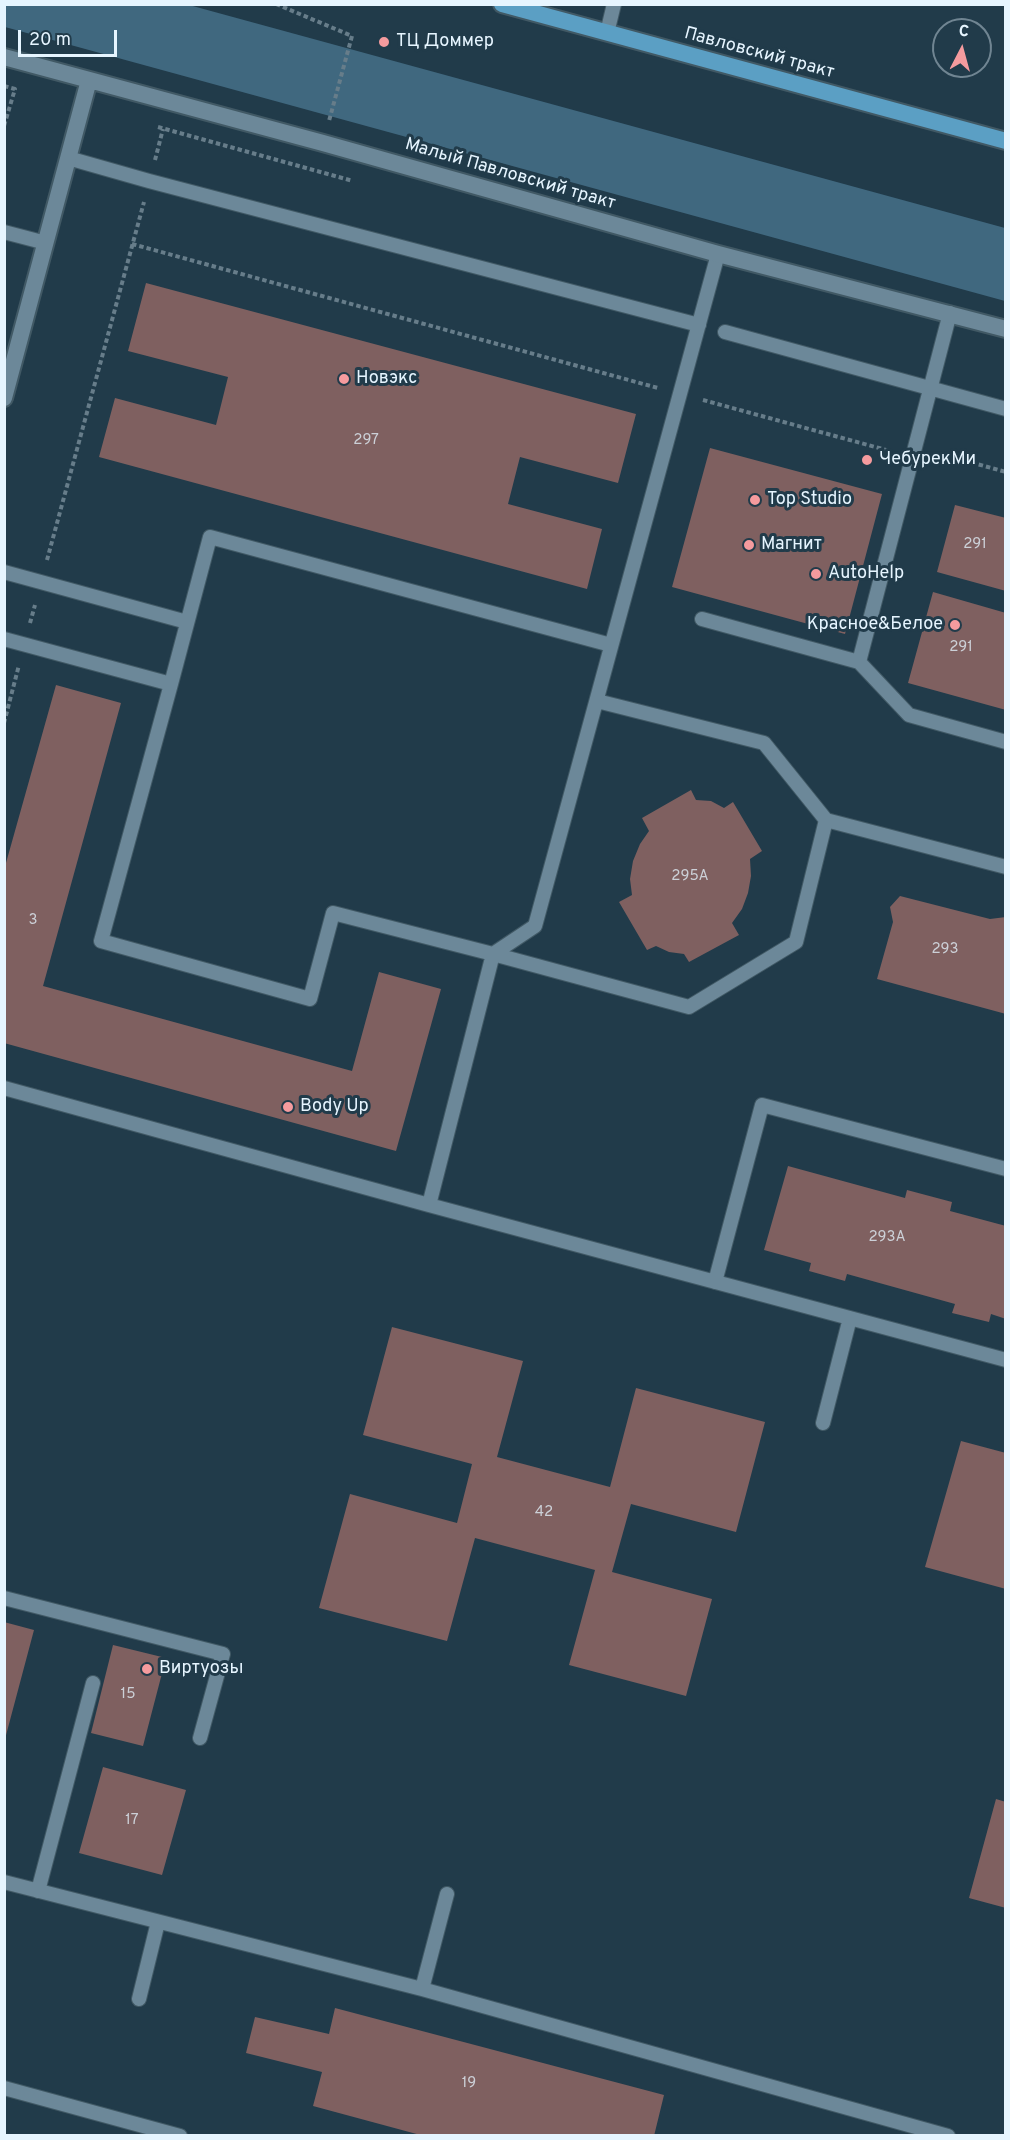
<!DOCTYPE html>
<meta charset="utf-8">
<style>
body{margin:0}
#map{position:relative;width:1010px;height:2140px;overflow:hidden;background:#213b4a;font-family:Overpass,sans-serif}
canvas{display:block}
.frame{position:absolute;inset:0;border:6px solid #e6f5ff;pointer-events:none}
.north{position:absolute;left:932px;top:18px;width:60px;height:60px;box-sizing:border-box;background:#213b4a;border:2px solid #708592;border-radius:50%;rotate:6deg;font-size:16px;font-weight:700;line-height:24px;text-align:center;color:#e6f5ff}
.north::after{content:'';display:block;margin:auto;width:21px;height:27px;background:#f59b9e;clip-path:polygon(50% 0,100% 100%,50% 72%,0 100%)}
.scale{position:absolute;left:18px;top:30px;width:99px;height:27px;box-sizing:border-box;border:3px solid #e6f5ff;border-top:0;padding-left:8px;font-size:18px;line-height:21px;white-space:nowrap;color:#e6f5ff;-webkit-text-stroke:4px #213b4a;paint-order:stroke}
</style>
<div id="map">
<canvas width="1010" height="2140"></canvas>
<div class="frame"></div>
<div class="north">С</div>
<div class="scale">20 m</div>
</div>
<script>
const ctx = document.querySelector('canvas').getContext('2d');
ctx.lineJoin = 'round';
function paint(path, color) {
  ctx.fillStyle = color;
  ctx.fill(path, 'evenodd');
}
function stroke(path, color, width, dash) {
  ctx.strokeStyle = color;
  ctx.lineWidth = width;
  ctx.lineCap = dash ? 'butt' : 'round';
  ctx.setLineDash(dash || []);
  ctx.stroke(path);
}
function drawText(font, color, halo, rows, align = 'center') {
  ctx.font = font + ' Overpass,sans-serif';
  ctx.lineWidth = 6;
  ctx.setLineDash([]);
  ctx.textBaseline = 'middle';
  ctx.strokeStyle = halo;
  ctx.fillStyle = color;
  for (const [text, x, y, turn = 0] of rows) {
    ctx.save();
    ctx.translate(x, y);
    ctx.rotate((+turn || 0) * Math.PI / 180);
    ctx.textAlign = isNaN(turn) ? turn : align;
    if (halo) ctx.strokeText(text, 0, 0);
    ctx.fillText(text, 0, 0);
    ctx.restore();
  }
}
paint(new Path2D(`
 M4,5H189L1005,228V301L5,27Z`), '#40687f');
paint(new Path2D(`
 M146,283L636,414L618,483L520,457L508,504L602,529L587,589L99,457L115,398L216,425L228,377L128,351Z
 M710,448L882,494L845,634L672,587Z
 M955,505L1006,518V591L937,572Z
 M933,592L1006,613V710L908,683Z
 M56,685L121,703L43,986L352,1071L379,972L441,989L396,1151L4,1043V870Z
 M691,790L696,800L711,801L724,808L733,802L762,851L750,859L751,876L748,893L742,909L732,923L739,935L689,962L684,954L669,952L656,946L647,950L619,902L632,895L630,879L633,861L640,844L649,831L642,818Z
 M900,896L990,919L1006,917V1014L877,979L893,922L890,907Z
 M788,1166L905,1198L907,1190L952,1202L950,1211L1006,1226V1319L991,1314L989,1322L952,1313L955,1304L847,1274L845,1281L809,1271L811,1263L764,1250Z
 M392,1327L523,1361L497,1457L610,1487L636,1388L765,1422L736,1532L631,1504L612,1572L712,1599L686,1696L569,1665L595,1570L475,1538L447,1641L319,1608L350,1494L457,1523L472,1464L363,1435Z
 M961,1441L1006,1453V1589L925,1567Z
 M4,1622L34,1630L5,1739H4Z
 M113,1645L166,1658L143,1746L91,1733Z
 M103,1767L186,1790L162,1875L79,1853Z
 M996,1799L1006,1802V1908L969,1898Z
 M335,2008L664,2095L654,2136H424L313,2106L322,2072L246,2053L255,2017L329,2034Z`), '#7f6060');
const service = new Path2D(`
 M607,33L614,4
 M68,158L149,181L699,325
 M4,232L46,243
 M725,332L1006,409
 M4,572L187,622
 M702,619L859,662L950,313
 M4,639L171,684L101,941L310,999L333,913L493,954L429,1205L4,1088
 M859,662L909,715L1006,742
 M171,684L210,537L611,645
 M597,701L764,743L826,820
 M493,954L535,926L718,254
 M493,954L689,1007L796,942L826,820L1006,867
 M429,1205L1006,1360
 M715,1282L762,1105L1006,1169
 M823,1423L850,1318
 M4,1598L223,1654L200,1738
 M4,1882L422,1989L948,2136
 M38,1891L93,1683
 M422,1989L447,1894
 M139,1999L158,1922
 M4,2088L180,2136`);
const minor = new Path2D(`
 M4,57L323,143L718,254L1006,329
 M4,398L89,80`);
const primary = new Path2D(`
 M502,4L1006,141`);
stroke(service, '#415965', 16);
stroke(minor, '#415965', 20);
stroke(primary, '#415965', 20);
stroke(new Path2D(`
 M276,4L352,36L329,121
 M4,86L15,89L4,126
 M158,127L353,181
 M155,160L163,129
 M132,244L658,388
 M703,400L890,451
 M935,456L944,455L1006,472
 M47,560L144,202
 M30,623L35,605
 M4,723L19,665`), '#677d8a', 4, [4.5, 3]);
stroke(service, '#6c8899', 14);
stroke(minor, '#6c8899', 16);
stroke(primary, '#5b9fc4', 16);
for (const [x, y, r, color] of [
 [384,42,6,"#f59b9e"],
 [344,379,6,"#f59b9e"],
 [867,460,6,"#f59b9e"],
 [755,500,6,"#f59b9e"],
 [749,545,6,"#f59b9e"],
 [816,574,6,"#f59b9e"],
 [955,625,6,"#f59b9e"],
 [288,1107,6,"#f59b9e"],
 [147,1669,6,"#f59b9e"]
]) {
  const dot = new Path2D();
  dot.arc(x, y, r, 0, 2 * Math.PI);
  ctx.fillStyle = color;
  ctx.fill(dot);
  stroke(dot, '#213b4a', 2);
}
drawText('15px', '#ccd0d7', null, [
 ["297",366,441],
 ["291",975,545],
 ["291",961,648],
 ["295А",690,877],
 ["3",33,921],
 ["293",945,950],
 ["293А",887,1238],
 ["42",544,1513],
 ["15",128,1695],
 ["17",132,1821],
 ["19",469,2084]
]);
drawText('18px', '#e6f5ff', '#213b4a', [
 ["ТЦ Доммер",396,42],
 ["Новэкс",356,379],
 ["ЧебурекМи",879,460],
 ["Top Studio",767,500],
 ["Магнит",761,545],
 ["AutoHelp",828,574],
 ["Красное&Белое",943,625,"right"],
 ["Body Up",300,1107],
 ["Виртуозы",159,1669]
], 'left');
drawText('18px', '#e6f5ff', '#213b4a', [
 ["Павловский тракт",759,54,15],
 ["Малый Павловский тракт",510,175,16]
]);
</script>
